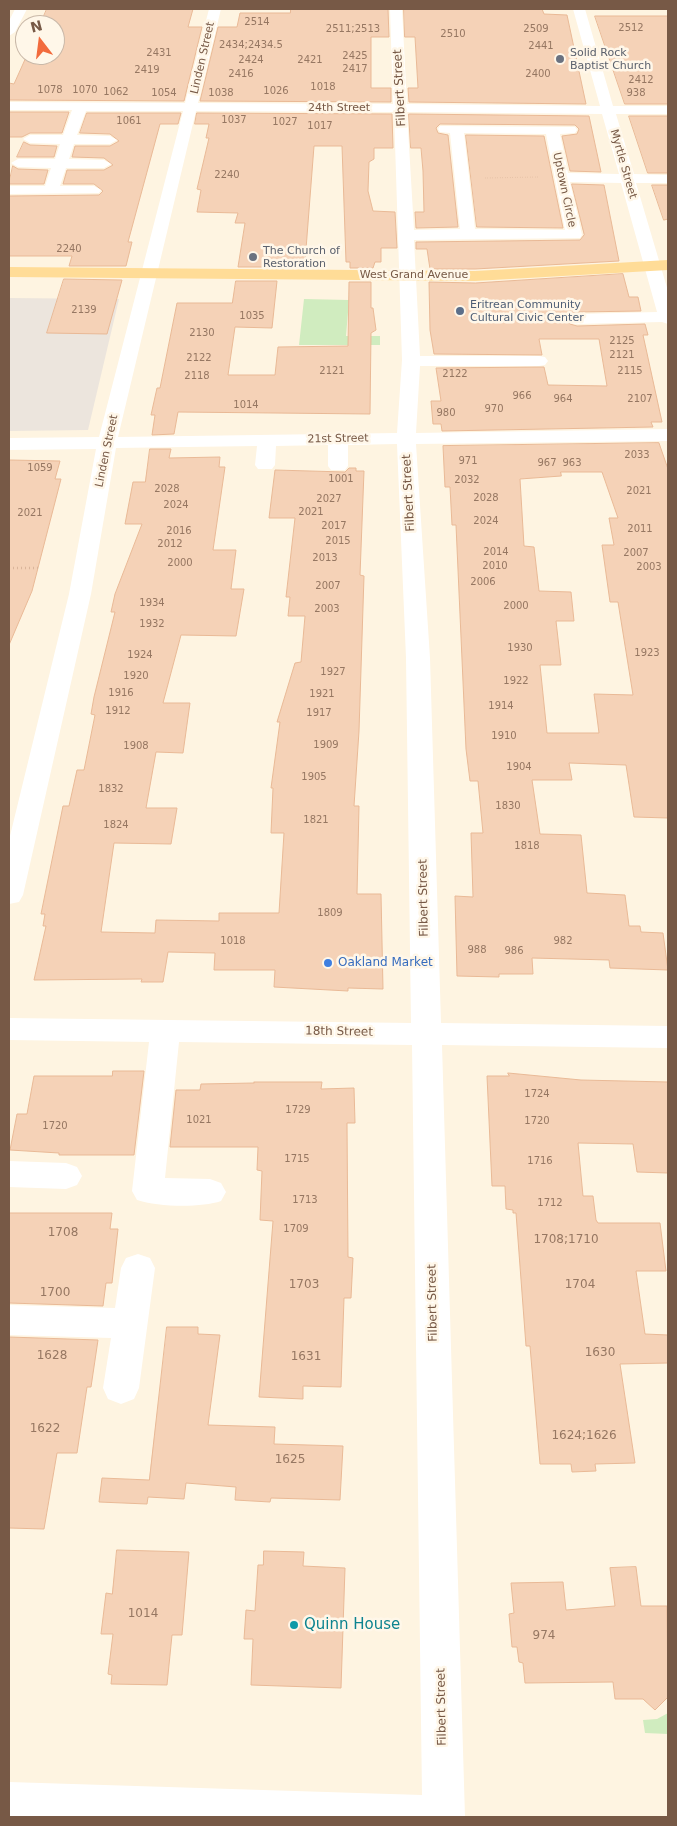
<!DOCTYPE html>
<style>
body{margin:0}
#map{position:relative;width:677px;height:1826px;overflow:hidden;background:#fef4e1;font-family:"DejaVu Sans",sans-serif}
canvas{display:block}
.frame{position:absolute;inset:0;border:10px solid #775946;pointer-events:none}
.north{position:absolute;left:15px;top:15px;width:50px;height:50px;box-sizing:border-box;background:#fff7e9;border:1px solid #c9b8a8;border-radius:50%;rotate:345deg;font-size:14px;font-weight:700;line-height:20px;text-align:center;color:#775946}
.north::after{content:'';display:block;margin:auto;width:18px;height:22px;background:#f26b3d;clip-path:polygon(50% 0,100% 100%,50% 72%,0 100%)}
</style>
<div id="map">
<canvas width="677" height="1826"></canvas>
<div class="frame"></div>
<div class="north">N</div>
</div>
<script>
const ctx = document.querySelector('canvas').getContext('2d');
ctx.lineJoin = 'round';
function paint(path, color) {
  ctx.fillStyle = color;
  ctx.fill(path, 'evenodd');
}
function stroke(path, color, width, dash) {
  ctx.strokeStyle = color;
  ctx.lineWidth = width;
  ctx.lineCap = dash ? 'butt' : 'round';
  ctx.setLineDash(dash || []);
  ctx.stroke(path);
}
function drawText(font, color, halo, rows, align = 'center') {
  ctx.font = font + ' "DejaVu Sans",sans-serif';
  ctx.lineWidth = 5;
  ctx.setLineDash([]);
  ctx.textBaseline = 'middle';
  ctx.strokeStyle = halo;
  ctx.fillStyle = color;
  for (const [text, x, y, turn = 0] of rows) {
    ctx.save();
    ctx.translate(x, y);
    ctx.rotate((+turn || 0) * Math.PI / 180);
    ctx.textAlign = isNaN(turn) ? turn : align;
    if (halo) ctx.strokeText(text, 0, 0);
    ctx.fillText(text, 0, 0);
    ctx.restore();
  }
}
paint(new Path2D(`
 M9,298L119,299L88,430L9,431Z`), '#ece5dd');
paint(new Path2D(`
 M304,299L349,300L346,336H380V345H299Z
 M668,1713V1734L645,1733L643,1720L657,1719Z`), '#d0ecbf');
const building = new Path2D(`
 M47,9H193L188,27H202L184,101L9,100V83L14,84L27,55H55V25H40Z
 M291,9H388L389,37H371V88H391V102L200,101L218,27H237L240,13H290Z
 M404,9H542L544,14L567,15L586,104L409,102L408,88H418L415,37H405Z
 M595,16H668V104H625Z
 M9,112H69L62,133H30L22,137H9Z
 M87,113H181L178,124H160L128,242H132L126,266H69L72,256H9V196L99,195L103,191L94,184H63L67,170H104L113,165L104,158L72,157L75,146H110L119,141L110,134L80,133Z
 M197,113L392,114L393,148H374V159L369,162L368,191L373,211L395,212L397,248H381V262H375L373,268H350V262H346L342,146H314L305,262H279L278,267H238L245,223H235L238,213L197,212L201,190L197,189L209,138H206L209,124H195Z
 M409,114L589,116L601,172L570,171L562,136L577,134L579,129L575,125L440,124L436,128L438,133L448,135L458,227L416,228L415,212H424L423,171L421,148H411Z
 M629,116H668V173H648Z
 M466,135L544,136L563,228L477,227Z
 M24,142L30,145L57,146L54,157H17Z
 M13,166L18,169L48,170L44,184H9Z
 M572,184L604,185L619,261L475,269H430L427,249H416V242L580,240L584,235Z
 M652,185H668V219L664,220Z
 M623,274L629,297H638L641,311L577,312L570,314L566,319L570,324L577,326L645,324L648,335H643L662,422H651L653,427L442,431L441,424H433L431,401H441L436,368L544,367L548,385L607,386L599,339H539L542,355L434,354L430,330L429,282L475,283Z
 M64,279L122,280L107,334L47,333Z
 M236,281H277L272,328L235,327L228,375H275L278,347L348,346L349,282H371V308H373L376,330L371,333L370,414L178,412L174,434L152,435L155,415H151L157,388H160L177,303H232Z
 M659,443L668,469V818L634,817L626,765L569,763L572,780H532L540,834L581,835L587,893L625,895L629,926H640L641,932L663,933L668,970L610,968L609,960L532,958L533,974H499V977L457,976L455,896L473,897L471,833H483L478,781H470L466,749L456,525H452L450,487H445L443,446ZM561,472H602L618,518H609L614,545H602L610,602H618L633,695L594,694L599,733H547L540,665H561L556,621H574L571,592L539,591L534,547L524,546L520,479L561,476Z
 M150,449H171L169,458L220,457L219,467H225L213,550H236L231,589H244L236,636L181,635L163,703H190L183,753L156,752L146,808H177L171,844L114,843L101,932L155,933L156,920L219,921V913H279L284,833H271L273,788H271L280,722H277L295,663L301,662L305,616H288L290,597H286L295,518H269L275,470L345,472L349,468H356V471H364L360,575L364,576L359,731L354,806H359L357,894H381L383,989L348,988V991L274,987L275,970H214L215,953L168,952L163,982H141L142,979L34,980L46,926H43L45,914H41L63,806H69L77,770H84L95,715L91,714L94,697L115,612H111L115,594L142,524H125L133,482H145Z
 M9,460L60,461L55,479H61L32,591L9,645Z
 M113,1071H144L134,1155H59V1153L10,1150L17,1114H27L34,1076H112Z
 M508,1073L581,1080L668,1082V1173L637,1172L633,1144L578,1143L583,1196H593L596,1220L598,1223H660L666,1271H636L645,1334L668,1335V1363L620,1364L635,1463L595,1464L596,1471L572,1472L571,1464H540L530,1346H526L516,1213H513V1210L506,1209L505,1186H492L487,1076H509Z
 M254,1082H322L321,1089L354,1088L355,1123H347L348,1257L353,1258L351,1298H344L341,1387L303,1386V1399L259,1397L273,1221L260,1220L262,1171L257,1170L258,1147H170L176,1090H200L201,1084L254,1083Z
 M9,1213H112L110,1229H118L112,1283H106L103,1306L9,1303Z
 M167,1327H198V1334L220,1335L208,1425L275,1427L274,1444L343,1446L340,1500L271,1498L270,1502L235,1500L236,1487L186,1483L184,1499L148,1497L147,1504L99,1502L102,1478L149,1480Z
 M9,1337L98,1340L91,1387H87L77,1453H57L44,1529L9,1528Z
 M117,1550L189,1552L182,1635H172L167,1685L111,1684L112,1675L108,1674L113,1634H101L106,1593L112,1594Z
 M264,1551L304,1552L303,1566L345,1568L341,1688L251,1685L253,1639H244L246,1610L255,1611L258,1565H263Z
 M636,1567L641,1606H667L668,1697L655,1710L643,1699H615L613,1682L525,1683L523,1663L519,1662L517,1647H512L509,1614L514,1613L511,1583L563,1582L566,1610L615,1606L610,1568Z`);
paint(building, '#f5d2b7');
stroke(building, '#e9b996', 1);
stroke(new Path2D(`
 M485,178L539,177`), '#dab59a', 1, [0.5, 2]);
stroke(new Path2D(`
 M9,568H39`), '#dab59a', 2.5, [1, 3]);
paint(new Path2D(`
 M15,9H27L15,32L9,36V21Z
 M209,9H221L198,103L393,104L390,9H402L407,104L600,106L573,9H585L613,106H668V114H616L634,174L668,175V183H636L668,291V324L662,322L577,324L571,323L568,319L571,315L577,314L657,312L621,183L570,182L582,235L580,238L414,240L420,356H539L545,357L548,361L545,365L539,366H420L416,433L668,429V441L416,444L430,658L441,1023L668,1026V1048L442,1045L465,1817H9V1782L422,1795L412,1045L179,1042L165,1178L210,1179L221,1183L226,1192L221,1201C201,1208 158,1207 137,1200L132,1191L149,1042L9,1040V1018L411,1023L406,658L397,444L348,445V466L345,470H331L328,466V445L276,446L275,465L272,469H258L255,465L257,446L116,448L91,594L23,895L19,902L9,904V840L69,594L96,449L9,450V438L99,437L183,111H86L77,135L110,136L117,140L110,144H74L69,159L104,160L111,164L104,168H66L60,186H94L101,190L99,193L9,194V186H45L51,168L18,167L11,163L18,159H55L60,144L30,143L23,139L30,135H63L72,110H9V102L185,103ZM196,111L394,112L402,360L397,433L118,437ZM407,112L602,114L619,174L568,173L560,134L575,133L577,130L575,127L440,126L438,129L440,132L450,133L460,229L414,230ZM464,133L546,134L565,230L475,229Z
 M9,1161L66,1163L77,1167L82,1176L77,1185L66,1189L9,1187Z
 M138,1254L150,1258L155,1268L139,1388L134,1399L121,1404L108,1399L103,1388L111,1338L9,1335V1305L115,1308L121,1268L126,1258Z`), '#fff');
paint(new Path2D(`
 M668,260V270L475,281L9,277V267L475,271Z`), '#ffdc97');
for (const [x, y, r, color] of [
 [560,59,5,"#6b7280"],
 [253,257,5,"#6b7280"],
 [460,311,5,"#5c6f8a"],
 [328,963,5,"#3f7fe0"],
 [294,1625,5,"#0f9aa8"]
]) {
  const dot = new Path2D();
  dot.arc(x, y, r, 0, 2 * Math.PI);
  ctx.fillStyle = color;
  ctx.fill(dot);
  stroke(dot, '#fff7e9', 2);
}
drawText('10px', '#967762', null, [
 ["2514",257,22],
 ["2512",631,28],
 ["2511;2513",353,29],
 ["2509",536,29],
 ["2510",453,34],
 ["2434;2434.5",251,45],
 ["2441",541,46],
 ["2431",159,53],
 ["2425",355,56],
 ["2424",251,60],
 ["2421",310,60],
 ["2417",355,69],
 ["2419",147,70],
 ["2416",241,74],
 ["2400",538,74],
 ["2412",641,80],
 ["1018",323,87],
 ["1078",50,90],
 ["1070",85,90],
 ["1026",276,91],
 ["1062",116,92],
 ["1054",164,93],
 ["1038",221,93],
 ["938",636,93],
 ["1037",234,120],
 ["1061",129,121],
 ["1027",285,122],
 ["1017",320,126],
 ["2240",227,175],
 ["2240",69,249],
 ["2139",84,310],
 ["1035",252,316],
 ["2130",202,333],
 ["2125",622,341],
 ["2121",622,355],
 ["2122",199,358],
 ["2121",332,371],
 ["2115",630,371],
 ["2122",455,374],
 ["2118",197,376],
 ["966",522,396],
 ["964",563,399],
 ["2107",640,399],
 ["1014",246,405],
 ["970",494,409],
 ["980",446,413],
 ["2033",637,455],
 ["971",468,461],
 ["967",547,463],
 ["963",572,463],
 ["1059",40,468],
 ["1001",341,479],
 ["2032",467,480],
 ["2028",167,489],
 ["2021",639,491],
 ["2028",486,498],
 ["2027",329,499],
 ["2024",176,505],
 ["2021",311,512],
 ["2021",30,513],
 ["2024",486,521],
 ["2017",334,526],
 ["2011",640,529],
 ["2016",179,531],
 ["2015",338,541],
 ["2012",170,544],
 ["2014",496,552],
 ["2007",636,553],
 ["2013",325,558],
 ["2000",180,563],
 ["2010",495,566],
 ["2003",649,567],
 ["2006",483,582],
 ["2007",328,586],
 ["1934",152,603],
 ["2000",516,606],
 ["2003",327,609],
 ["1932",152,624],
 ["1930",520,648],
 ["1923",647,653],
 ["1924",140,655],
 ["1927",333,672],
 ["1920",136,676],
 ["1922",516,681],
 ["1916",121,693],
 ["1921",322,694],
 ["1914",501,706],
 ["1912",118,711],
 ["1917",319,713],
 ["1910",504,736],
 ["1909",326,745],
 ["1908",136,746],
 ["1904",519,767],
 ["1905",314,777],
 ["1832",111,789],
 ["1830",508,806],
 ["1821",316,820],
 ["1824",116,825],
 ["1818",527,846],
 ["1809",330,913],
 ["1018",233,941],
 ["982",563,941],
 ["988",477,950],
 ["986",514,951],
 ["1724",537,1094],
 ["1729",298,1110],
 ["1021",199,1120],
 ["1720",537,1121],
 ["1720",55,1126],
 ["1715",297,1159],
 ["1716",540,1161],
 ["1713",305,1200],
 ["1712",550,1203],
 ["1709",296,1229]
]);
drawText('11px', '#5b616d', '#fff7e9', [
 ["Solid Rock",570,53],
 ["Baptist Church",570,66],
 ["The Church of",263,251],
 ["Restoration",263,264]
], 'left');
drawText('11px', '#775946', '#fff7e9', [
 ["Linden Street",203,58,-77],
 ["24th Street",339,108],
 ["Myrtle Street",623,164,74],
 ["Uptown Circle",564,190,78],
 ["West Grand Avenue",414,275],
 ["21st Street",338,439,-1],
 ["Linden Street",107,451,-78]
]);
drawText('11px', '#4e5e75', '#fff7e9', [
 ["Eritrean Community",470,305],
 ["Cultural Civic Center",470,318]
], 'left');
drawText('12px', '#775946', '#fff7e9', [
 ["Filbert Street",400,88,-93],
 ["Filbert Street",409,493,-93],
 ["Filbert Street",424,898,-91],
 ["18th Street",339,1032,1],
 ["Filbert Street",433,1303,-91],
 ["Filbert Street",442,1707,-91]
]);
drawText('12px', '#366cbe', '#fff7e9', [
 ["Oakland Market",338,963]
], 'left');
drawText('12px', '#967762', null, [
 ["1708",63,1233],
 ["1708;1710",566,1240],
 ["1703",304,1285],
 ["1704",580,1285],
 ["1700",55,1293],
 ["1630",600,1353],
 ["1628",52,1356],
 ["1631",306,1357],
 ["1622",45,1429],
 ["1624;1626",584,1436],
 ["1625",290,1460],
 ["1014",143,1614],
 ["974",544,1636]
]);
drawText('15px', '#0d838f', '#fff7e9', [
 ["Quinn House",304,1625]
], 'left');
</script>
